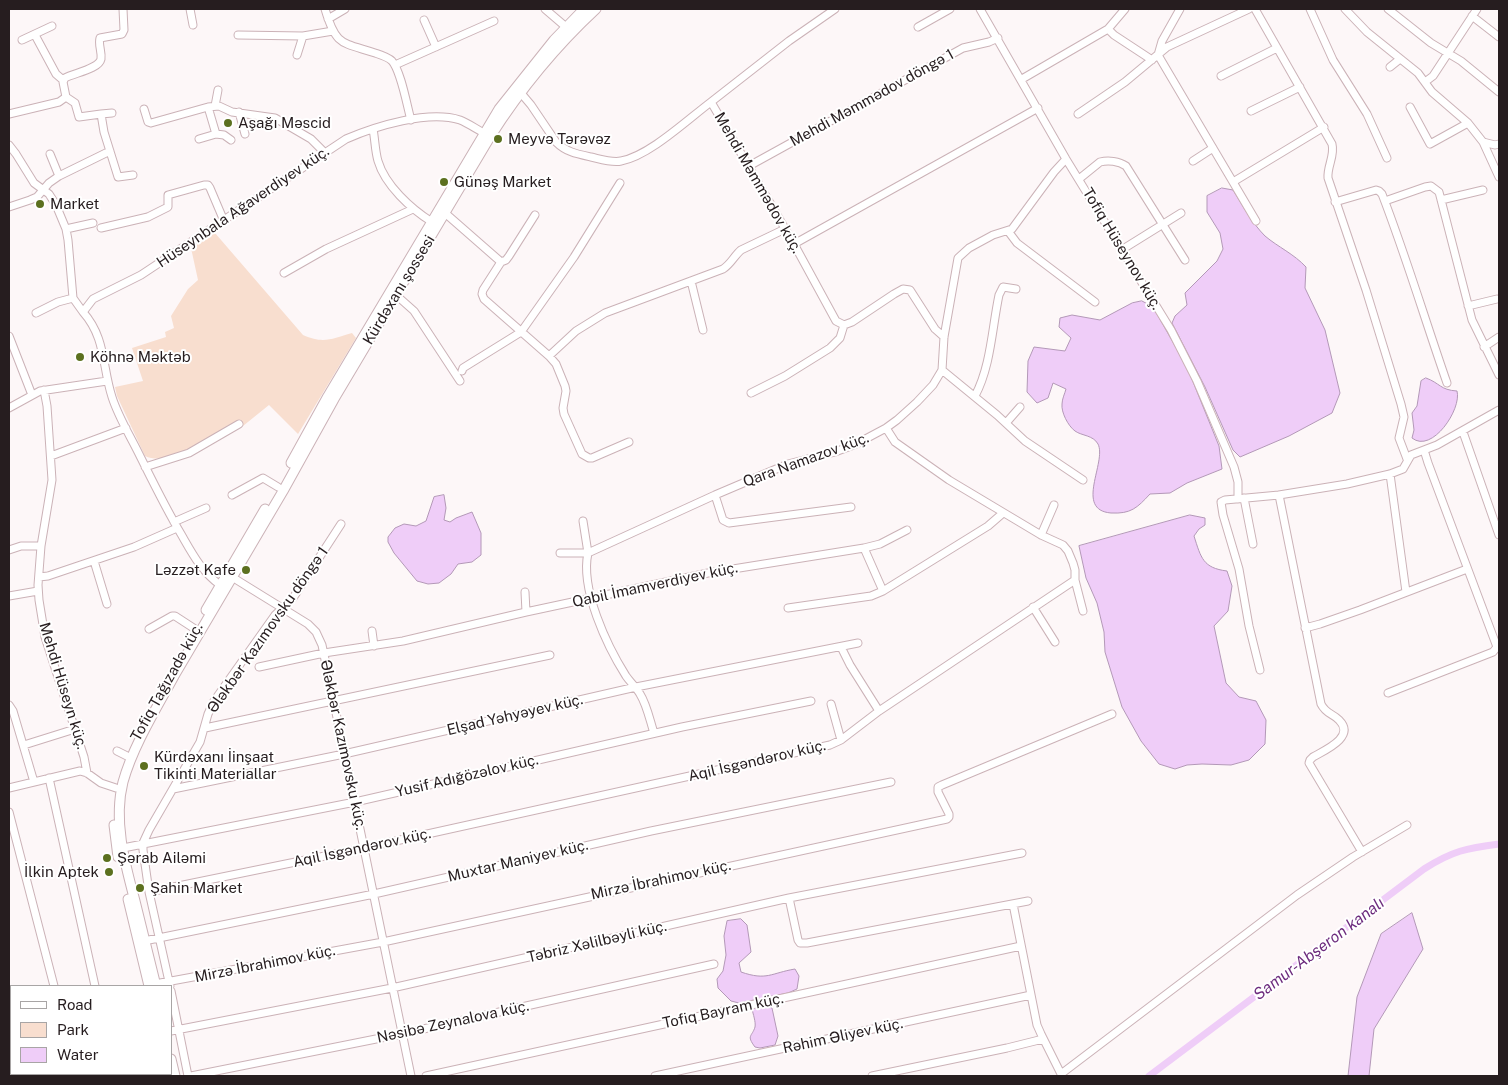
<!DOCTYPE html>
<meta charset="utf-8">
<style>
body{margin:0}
#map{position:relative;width:1508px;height:1085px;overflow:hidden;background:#fdf7f8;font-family:"Public Sans",sans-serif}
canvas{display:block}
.frame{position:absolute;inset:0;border:10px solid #261d1f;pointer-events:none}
.legend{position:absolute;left:10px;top:985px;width:162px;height:90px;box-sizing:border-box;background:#fff;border:1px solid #a8a5a5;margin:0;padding:6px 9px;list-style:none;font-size:15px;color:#261d1f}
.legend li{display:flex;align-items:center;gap:10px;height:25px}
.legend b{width:25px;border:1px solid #a8a5a5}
</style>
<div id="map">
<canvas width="1508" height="1085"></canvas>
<div class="frame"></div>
<ul class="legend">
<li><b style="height:6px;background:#fff"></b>Road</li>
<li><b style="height:14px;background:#f8decf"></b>Park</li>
<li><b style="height:14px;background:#efcdf8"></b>Water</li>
</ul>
</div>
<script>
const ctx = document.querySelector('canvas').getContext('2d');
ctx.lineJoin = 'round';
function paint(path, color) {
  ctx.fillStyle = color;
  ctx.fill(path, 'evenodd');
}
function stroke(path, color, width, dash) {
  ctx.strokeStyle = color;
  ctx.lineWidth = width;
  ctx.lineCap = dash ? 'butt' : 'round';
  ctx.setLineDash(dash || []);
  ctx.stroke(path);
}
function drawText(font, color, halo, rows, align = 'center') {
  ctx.font = font + ' "Public Sans",sans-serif';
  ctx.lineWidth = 4;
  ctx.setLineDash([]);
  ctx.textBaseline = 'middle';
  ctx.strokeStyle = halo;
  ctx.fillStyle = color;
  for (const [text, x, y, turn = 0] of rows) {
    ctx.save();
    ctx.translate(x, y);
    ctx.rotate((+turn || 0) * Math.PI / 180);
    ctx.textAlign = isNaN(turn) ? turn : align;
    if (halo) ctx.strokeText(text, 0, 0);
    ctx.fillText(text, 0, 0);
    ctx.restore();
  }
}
paint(new Path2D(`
 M215,233L303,335C323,344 332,339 352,333L356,338L298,434L269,405L243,426L238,421C216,435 171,468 145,456L117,396L115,387L143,381L132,348L166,337L165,332L174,328L171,316L188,289L198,280L191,248Z`), '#f8decf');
const water = new Path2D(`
 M1222,188L1233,190C1243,206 1252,223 1265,236C1278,247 1294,254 1306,267L1305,288L1325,330L1340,393L1332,413L1289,436L1240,457L1233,450L1205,387L1172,323L1175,316L1187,305L1185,293L1217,261L1223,249L1220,233L1207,212V196Z
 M1142,301L1153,307L1187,367L1219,446L1222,469L1187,483L1170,493L1150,494C1137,508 1131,514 1111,513C1074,510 1107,462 1098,444C1093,435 1082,436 1075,431C1068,426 1061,412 1062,404C1062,399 1065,393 1066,389L1053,383L1048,398L1037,403L1027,392L1028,361L1034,347L1065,351L1071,338L1059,327L1060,318L1072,315L1100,320L1132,303Z
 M1426,378C1440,383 1440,390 1457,391C1462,409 1432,454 1412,438L1414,430L1412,413L1417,406L1421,381Z
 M444,495L446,508L444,520L450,522L456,518L472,512L481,533V555L472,562L458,564L451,574L439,583L428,584L417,581L394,553L388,542V537L395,528L404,524L416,526L426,521L434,497Z
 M1190,515L1205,518V525L1199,529L1194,536C1201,558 1203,568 1227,571L1232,586L1228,611L1214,626L1226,683L1239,697L1256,701L1266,720L1265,744L1249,760L1231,765L1202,764L1187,765L1175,769L1159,764L1141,741L1122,707L1105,652L1104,632L1097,603L1086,578L1079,546Z
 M1412,913L1423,949L1374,1029L1369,1076H1348L1357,997L1381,934Z
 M741,919L747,925L751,952L739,963L741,972C767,981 771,973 795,969L799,976L797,989L788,993L739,1003L731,1001L718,988L717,979L723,971L726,955L724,936L727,921Z
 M766,1005L772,1008L778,1036L775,1045L760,1048L755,1047C746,1035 752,1037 755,1027C756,1022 753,1014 752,1009Z`);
paint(water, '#efcdf8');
stroke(water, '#b398b7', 1);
stroke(new Path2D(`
 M1149,1076L1424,869C1452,851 1467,848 1499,844`), '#efcdf8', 7);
const minor = new Path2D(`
 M190,9L193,25
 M325,9C336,46 341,42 375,53C381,55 388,57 392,61C401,71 407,106 411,120
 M545,9L566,27
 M980,9L1066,159L1171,330L1197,381L1234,467L1238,482V499
 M1180,9L1162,41L1158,55L1256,221
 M1255,9L1332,144C1335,156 1327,166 1328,178L1366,290L1401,404L1404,417L1399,438L1407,459
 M1310,9L1333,60L1367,114L1387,158
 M1345,9L1367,32L1418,73L1432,92L1468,123L1483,142L1495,145L1499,144
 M1388,9L1431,43L1461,61L1499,92
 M1472,16L1499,37
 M328,19L345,9
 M424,20L436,47
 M918,27L950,9
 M1108,29L1114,35L1152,60
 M35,35L56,74L63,80
 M238,35L303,36L333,31
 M22,40L52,26
 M297,55L303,36
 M395,65L494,21
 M1390,67L1400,59
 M1221,76L1277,48
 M1022,79L1108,29L1125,9
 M1425,82L1433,76L1477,9
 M520,92L531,105L556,142C566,152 577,154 591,157C600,159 612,163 621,161C649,156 687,120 711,102L794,244L836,321L844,325L852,322L894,294L903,289L910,290L935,329L944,337
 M66,97L75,103L79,117L101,114L104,132L118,177L133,175
 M711,102L789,41L835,9
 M215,106L218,90
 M208,107L216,134L224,135L231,140
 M1410,107L1430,144L1468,123
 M144,109L148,122L151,123L208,107L219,106L232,112L275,118L311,139L325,153
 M1251,111L1300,87
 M239,112L245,134
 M9,114L59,102L66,97L63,82L65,78C74,73 99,69 101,59C102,51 98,45 100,38L122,34L124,30L123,9
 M101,114L112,113
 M1078,114L1125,82L1167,47L1249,9
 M373,129C375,139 375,151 378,161C385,185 411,209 432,222
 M199,139L216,134
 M1483,142L1499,177
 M9,145L16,154L34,183L49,194L56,205L66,229L68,240L73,298L83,312
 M50,154L59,176
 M1193,161L1213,148
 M749,166L963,48L989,42L998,38
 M1079,179L1100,162C1108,160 1119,161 1126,166L1185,260
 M1233,182L1324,127
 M1441,200L1483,190
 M1385,201L1425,187L1431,186L1439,192L1472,320L1499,375
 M1335,202L1376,190L1379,191L1382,194C1406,256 1425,320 1447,383
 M9,207L30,200L37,197L49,183L59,176L110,151
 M445,213L501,262L483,290L482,294L484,299L549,356L576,331L605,313L723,269C731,264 734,256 741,250L785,229
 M101,228L148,217L168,207V195L204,185H208L210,188L224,221
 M66,229L93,223
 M1008,231L1017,243L1095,302
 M794,244L1038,108
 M1123,249L1181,213
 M501,262L506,260L509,256L535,215
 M284,273L326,249L413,209
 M691,281L703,330
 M396,295L414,311L460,381
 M1468,306L1497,299
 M36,313L58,302L73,298
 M9,336L32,395
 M1484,347L1499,337
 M549,356L556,364L565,386L566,391L563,408L564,414L582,454L589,458H592L629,442
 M942,370L997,415L1025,441L1083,480
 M462,371L463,368L521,332L574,257L620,183
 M44,390L47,406L52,480L41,546L38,585L39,600L45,637L84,757L87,773
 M751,393L785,376L830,348L840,338L844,325
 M975,396C991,366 992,328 999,295L1003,287L1016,289
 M9,408L40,391L107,381
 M1006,423L1020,407
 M1463,432L1499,535
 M51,456L126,428
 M145,467L189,453L239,424
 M1390,474L1406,592
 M232,495L263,478L278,487
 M715,495L723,520L729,523L851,507
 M1279,495L1321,704C1326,714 1332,713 1339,720C1356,737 1325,750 1313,757L1310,760L1309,763L1362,852
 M1244,498L1253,544
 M174,522L206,508
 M1041,535L1054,505
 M864,548L880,544L907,530
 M9,550L21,546H41
 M560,553H588L583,521
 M94,561L107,604
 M39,577L48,576L134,547L177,528
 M232,577L308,624L316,632L322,645L411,1076
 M1075,580L1083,611
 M220,585C201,571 192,553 181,534C165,507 152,480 138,452C129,434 118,416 112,397C102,366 106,338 83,312L93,299L141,275L346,139C376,126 428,110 460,120C468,123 476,129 484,133
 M525,592L526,612
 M9,596L38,591
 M1033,607L1055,642
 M788,608L871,596L883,591
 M1305,628L1320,624L1360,610L1467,569
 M149,629L172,616H175L195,629
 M372,631L374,646
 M841,647L850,665L879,711
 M259,667L324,653L403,641L526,612L708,573L864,548L883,591L988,526L1003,513
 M1260,670L1249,626L1239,569L1223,515L1221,502L1225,500L1279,495L1347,484L1390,474L1403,469L1411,455L1437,445L1499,410
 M1388,693L1493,652L1497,647L1428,463L1424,450
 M831,704L841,740
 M9,705L13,711L34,782
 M205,728L550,655
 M654,733C650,721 647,705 640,694C636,687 630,682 626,676C607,646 580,589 588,553L715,495L788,464L835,452L856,444L886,428L897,420L917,402L933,385L942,370L944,337L958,258L969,248L993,235L1012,229L1054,172L1066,159
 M24,745L75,729
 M117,751L127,756
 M49,778L95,986
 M9,788L80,771L87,773L101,783L116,788
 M173,789L344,754L636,687L858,643
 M9,812L54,986
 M123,848L355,802L682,727L811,701
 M149,892L364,848L830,745L841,740L879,711L1075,580V570L1073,563L1068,551L1063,545L1041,535L949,480L895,442L886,428
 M789,898L798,940L800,943H807L1028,901
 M1013,904L1037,1025L1041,1034L1062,1076
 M144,941L374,894L651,831L891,782
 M155,984L383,942L947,819L949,817V814L938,792V787L942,785L1112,714
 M170,986L149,892L143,850V843L149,830L200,742L208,714L214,701L275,615L293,598L341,524
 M171,991L188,1076
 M171,1031L392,988L789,898L1022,853
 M82,1074L83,1076
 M1061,1074L1297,895L1353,857L1407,825
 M191,1076L401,1034L714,964
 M426,1076L1021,946
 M655,1076L1031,995
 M872,1076L1007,1048L1043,1039`);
const major = new Path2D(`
 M291,463L328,396L499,109L554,40L584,9
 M206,610L265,509
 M114,825L118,857
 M128,899L149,986
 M156,986C149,958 142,930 135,901C125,864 113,821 123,782C133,746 156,709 174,676L283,491L334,399L490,137C520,90 555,47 596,9
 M171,1059L175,1076`);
stroke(minor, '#cbb2b7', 9);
stroke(major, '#cbb2b7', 11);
stroke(minor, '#fff', 7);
stroke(major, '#fff', 9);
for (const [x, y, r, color] of [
 [228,123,5,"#5c701f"],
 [498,139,5,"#5c701f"],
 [444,182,5,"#5c701f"],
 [40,204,5,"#5c701f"],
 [80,357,5,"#5c701f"],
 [246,570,5,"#5c701f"],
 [144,766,5,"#5c701f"],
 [107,858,5,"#5c701f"],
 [109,872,5,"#5c701f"],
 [140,888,5,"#5c701f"]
]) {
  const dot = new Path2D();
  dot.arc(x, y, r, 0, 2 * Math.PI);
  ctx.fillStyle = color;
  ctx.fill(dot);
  stroke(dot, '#fff', 2);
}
drawText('15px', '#261d1f', '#fff', [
 ["Mehdi Məmmədov döngə 1",872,98,-29],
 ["Mehdi Məmmədov küç.",758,183,60],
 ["Hüseynbala Ağaverdiyev küç.",243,207,-34],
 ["Tofiq Hüseynov küç.",1122,249,59],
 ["Kürdəxanı şossesi",399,290,-59],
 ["Qara Namazov küç.",806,460,-20],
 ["Qabil İmamverdiyev küç.",655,585,-12],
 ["Ələkbər Kazımovsku döngə 1",268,630,-55],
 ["Tofiq Tağızadə küç.",167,682,-61],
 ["Mehdi Hüseyn küç.",63,686,73],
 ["Elşad Yəhyəyev küç.",515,715,-13],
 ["Ələkbər Kazımovsku küç.",343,745,78],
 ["Aqil İsgəndərov küç.",757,761,-13],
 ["Yusif Adığözəlov küç.",467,776,-13],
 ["Aqil İsgəndərov küç.",362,848,-12],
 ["Muxtar Maniyev küç.",518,861,-13],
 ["Mirzə İbrahimov küç.",661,880,-12],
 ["Təbriz Xəlilbəyli küç.",597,942,-13],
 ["Mirzə İbrahimov küç.",265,964,-11],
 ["Tofiq Bayram küç.",723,1011,-12],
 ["Nəsibə Zeynalova küç.",453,1022,-12],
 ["Rəhim Əliyev küç.",843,1036,-12]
]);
drawText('15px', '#261d1f', '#fff', [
 ["Aşağı Məscid",238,123],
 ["Meyvə Tərəvəz",508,139],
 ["Günəş Market",454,182],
 ["Market",50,204],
 ["Köhnə Məktəb",90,357],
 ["Ləzzət Kafe",236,570,"right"],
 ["Kürdəxanı İinşaat",154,757],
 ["Tikinti Materiallar",154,774],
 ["Şərab Ailəmi",117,858],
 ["İlkin Aptek",99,872,"right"],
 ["Şahin Market",150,888]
], 'left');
drawText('italic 16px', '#6d2c7e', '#fff', [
 ["Samur-Abşeron kanalı",1319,949,-37]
]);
</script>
